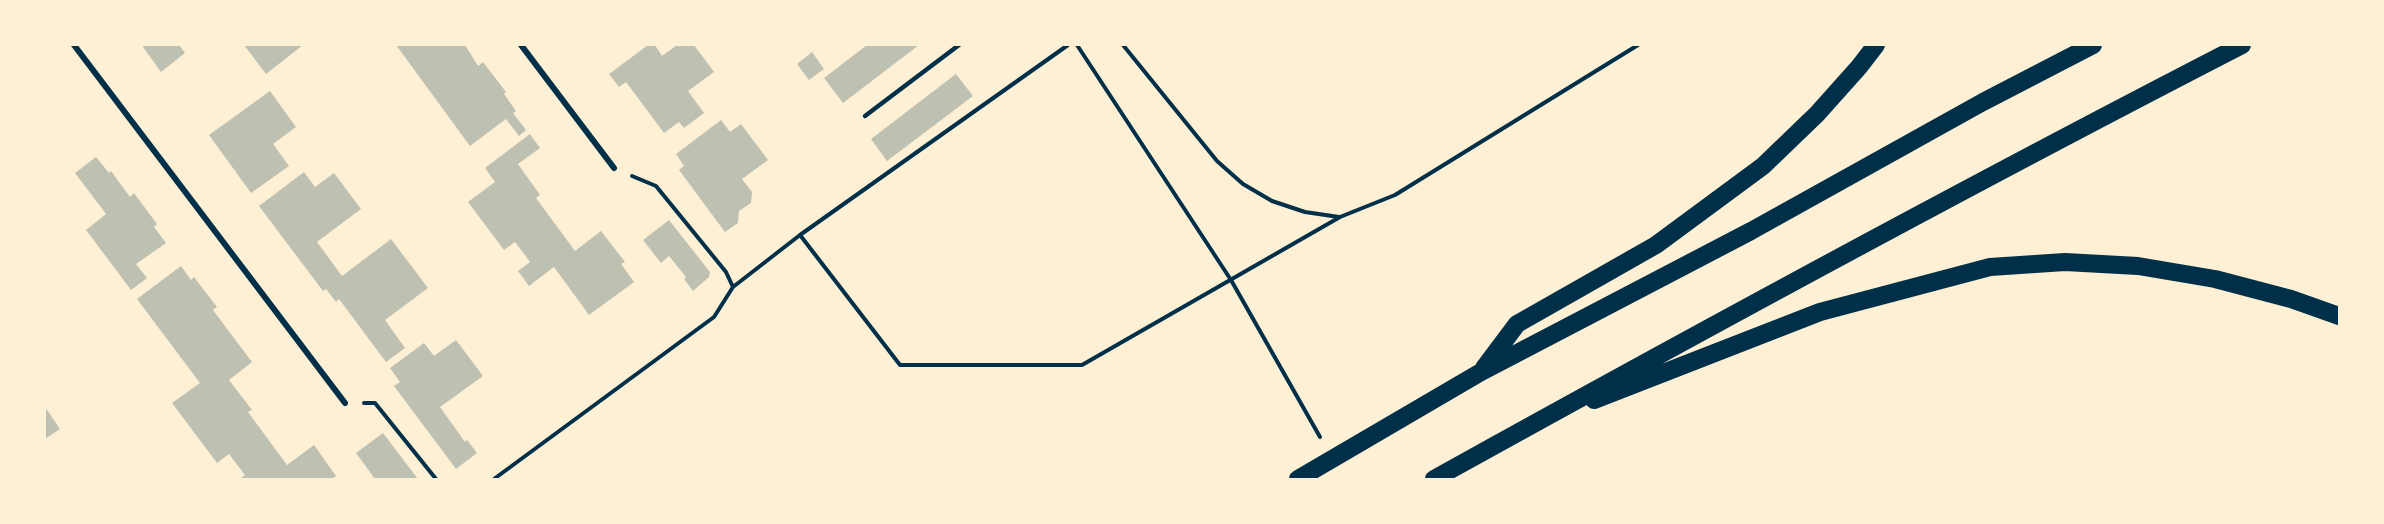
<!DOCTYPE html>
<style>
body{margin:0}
#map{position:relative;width:2384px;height:524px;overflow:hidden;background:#fdf0d5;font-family:"Asap Condensed",sans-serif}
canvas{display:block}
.frame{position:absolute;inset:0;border:46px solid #fdf0d5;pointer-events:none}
</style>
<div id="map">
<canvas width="2384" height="524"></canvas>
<div class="frame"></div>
</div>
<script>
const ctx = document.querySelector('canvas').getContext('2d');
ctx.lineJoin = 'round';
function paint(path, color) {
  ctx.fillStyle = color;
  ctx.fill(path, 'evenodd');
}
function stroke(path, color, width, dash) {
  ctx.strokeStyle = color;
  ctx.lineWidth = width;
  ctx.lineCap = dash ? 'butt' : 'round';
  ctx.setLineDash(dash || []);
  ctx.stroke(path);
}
paint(new Path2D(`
 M145,45H179L185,53L161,72L143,47Z
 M244,45H303L266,74Z
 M396,45H465L478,66L483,62L506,92L504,94L516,111L513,113L526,130L519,136L506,119L470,146Z
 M648,45H655L662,56L677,45H694L714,72L688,91L704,113L684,128L679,122L664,133L626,82L619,87L609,74Z
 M867,45H919L843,103L824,78Z
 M812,52L824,69L809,80L797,64Z
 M956,74L973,96L887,161L871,139Z
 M270,91L296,127L273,144L289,166L251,193L209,135Z
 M721,120L730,132L741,124L768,160L742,179L752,192L751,203L739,211L738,223L725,232L679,170L684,166L676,154Z
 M530,134L540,148L518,164L540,195L536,198L575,251L601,231L625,262L621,264L634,282L589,315L554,267L529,286L518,271L530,262L515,242L504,250L468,202L495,182L485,168Z
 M96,157L109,173L111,171L130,197L134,193L157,224L154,227L166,243L136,264L147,278L131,290L86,230L106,214L75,173Z
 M304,172L315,187L334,173L361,209L317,242L342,276L391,239L428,288L385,320L405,348L386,362L339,299L336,302L326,289L323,291L259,206Z
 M669,220L710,272L709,277L693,291L684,279L686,277L669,256L661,263L643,240Z
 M181,266L191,280L194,277L217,307L213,310L252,362L229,380L252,410L248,412L287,465L314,445L336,476L332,479H240L245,475L229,454L217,463L172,403L200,383L137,299Z
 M456,340L483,376L440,407L465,442L467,440L477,453L456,469L394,386L400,382L390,368L424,343L434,356Z
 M45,407L60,429L45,439Z
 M383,433L418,479H375L356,453Z`), '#bec0b2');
stroke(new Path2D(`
 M1077,45L1231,280L1320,437
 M1123,45L1217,161L1243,184L1272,201L1305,212L1339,217
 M632,176L656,186L726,272L733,287
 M800,235L900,365H1082L1340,217L1395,195L1638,45
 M364,403H375L436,479
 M494,479L714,317L733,287L800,235L1068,45`), '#003049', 4);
stroke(new Path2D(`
 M865,116L959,45`), '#003049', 4.5);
stroke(new Path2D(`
 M74,45L345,403
 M521,45L614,168`), '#003049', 6);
stroke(new Path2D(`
 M1484,368L1517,324L1656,245L1763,166L1817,114L1859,67L1876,45
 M1594,400L1820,312L1990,267L2065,262L2138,266L2215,279L2291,299L2339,316
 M1298,479L1481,372L1751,231L1983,102L2093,45
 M1434,479C1701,331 1970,185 2242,45`), '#003049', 18);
</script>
